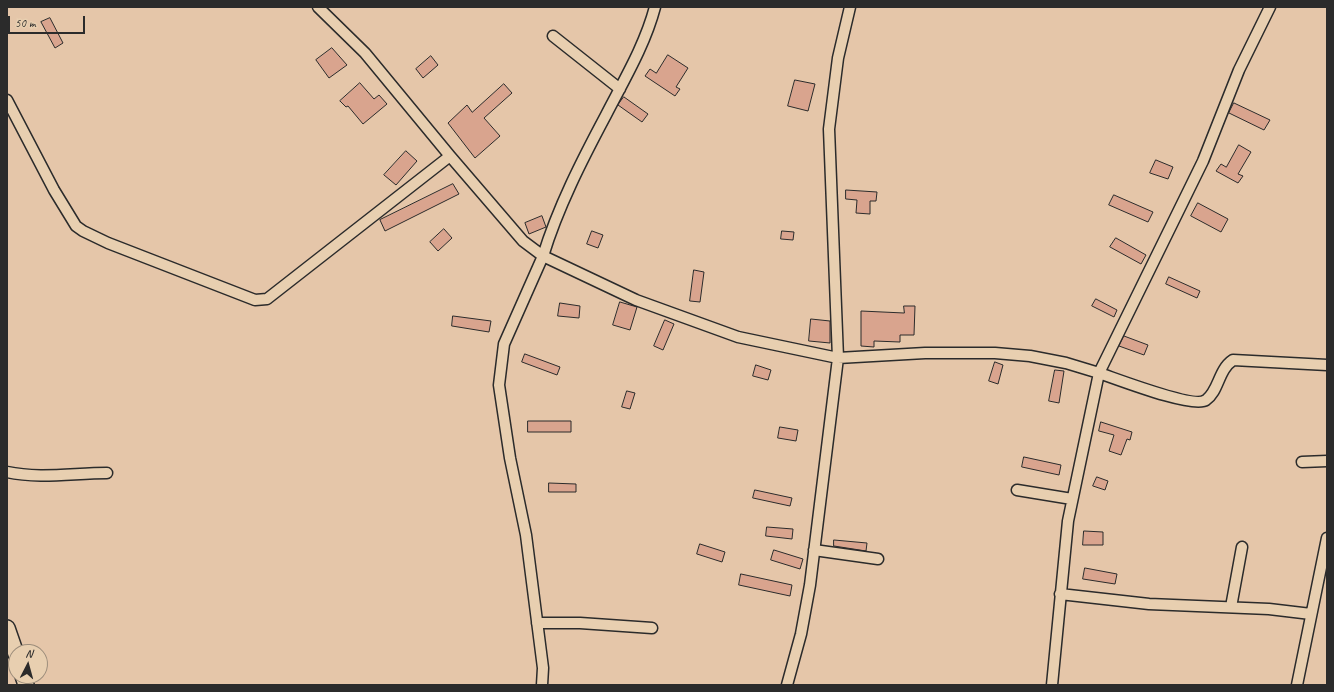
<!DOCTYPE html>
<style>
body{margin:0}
#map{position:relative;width:1334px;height:692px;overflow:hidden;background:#e5c6a9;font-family:Caveat,sans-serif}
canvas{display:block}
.frame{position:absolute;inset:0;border:8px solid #2b2b2b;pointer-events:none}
.north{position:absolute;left:8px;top:644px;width:40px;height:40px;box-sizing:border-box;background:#e8cfb0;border:1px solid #9c8d7b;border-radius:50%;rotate:6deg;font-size:11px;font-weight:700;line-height:16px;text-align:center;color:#2b2b2b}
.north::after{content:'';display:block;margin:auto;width:14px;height:18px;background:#2b2b2b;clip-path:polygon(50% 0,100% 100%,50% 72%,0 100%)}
.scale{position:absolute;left:8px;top:16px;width:77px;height:18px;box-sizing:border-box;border:2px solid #2b2b2b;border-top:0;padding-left:5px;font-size:12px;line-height:14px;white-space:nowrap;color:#2b2b2b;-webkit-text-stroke:3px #e8cfb0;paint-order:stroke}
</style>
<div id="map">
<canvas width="1334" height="692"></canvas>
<div class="frame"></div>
<div class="north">N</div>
<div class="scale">50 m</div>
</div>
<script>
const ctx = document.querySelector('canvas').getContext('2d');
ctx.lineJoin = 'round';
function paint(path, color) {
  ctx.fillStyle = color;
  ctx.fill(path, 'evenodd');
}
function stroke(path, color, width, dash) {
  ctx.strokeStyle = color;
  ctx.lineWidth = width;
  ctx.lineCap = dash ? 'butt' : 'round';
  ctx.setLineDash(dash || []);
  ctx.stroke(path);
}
const building = new Path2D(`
 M50,18L63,43L55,48L41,22Z
 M332,48L347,65L329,78L316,60Z
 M668,55L688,68L676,87L680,89L675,96L645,76L650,69L656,73Z
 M431,56L438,65L423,78L416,69Z
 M795,80L815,84L808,111L788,106Z
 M360,83L374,99L379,95L387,104L363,124L348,106L346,107L340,101Z
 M504,84L512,93L484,118L500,136L475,158L448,123L467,105L472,112Z
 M624,97L648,114L642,122L618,105Z
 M1234,103L1270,120L1264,130L1229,113Z
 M1239,145L1251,152L1238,174L1243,176L1238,183L1216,171L1221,164L1226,167Z
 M406,151L417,161L396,185L384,175Z
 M1156,160L1173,167L1168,179L1150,173Z
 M453,184L459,194L385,231L380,220Z
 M846,190L877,192L876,201H870V214L856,213L857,200L846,199Z
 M1114,195L1153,212L1148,222L1109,205Z
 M1198,203L1228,219L1221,232L1191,216Z
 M542,216L546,227L529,234L525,223Z
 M444,229L452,238L438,251L430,242Z
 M592,231L603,235L598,248L587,244Z
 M782,231L794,232L793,240L781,239Z
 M1116,238L1146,255L1141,264L1110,247Z
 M694,270L704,272L700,302L690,301Z
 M1169,277L1200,291L1197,298L1166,284Z
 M1096,299L1117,310L1114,317L1092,306Z
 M620,302L637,307L630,330L613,325Z
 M560,303L580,306L579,318L558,316Z
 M904,306H915L914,335H900V342L874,341V347L861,346V311L904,313Z
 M453,316L491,321L489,332L452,326Z
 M811,319L830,321V343L809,341Z
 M665,320L674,324L663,350L654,346Z
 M1124,336L1148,345L1144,355L1119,346Z
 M525,354L560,367L557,375L522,362Z
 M995,362L1003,365L998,384L989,381Z
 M756,365L771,370L768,380L753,376Z
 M1055,370L1064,371L1059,403L1049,401Z
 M627,391L635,393L630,409L622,407Z
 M528,421H571V432H528Z
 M1101,422L1132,432L1130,440L1127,439L1121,455L1109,451L1114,435L1099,431Z
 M780,427L798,430L796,441L778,438Z
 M1024,457L1061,465L1059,475L1022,467Z
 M1097,477L1108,481L1105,490L1093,486Z
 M549,483L576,484V492H549Z
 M755,490L792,498L790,506L753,498Z
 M767,527L793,529L792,539L766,536Z
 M1084,531L1103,532V545H1083Z
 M834,540L867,543L866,551L834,546Z
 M700,544L725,552L722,562L697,554Z
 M774,550L803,559L800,569L771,560Z
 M1085,568L1117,574L1115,584L1083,579Z
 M741,574L792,585L790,596L739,585Z`);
paint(building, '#d9a48e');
stroke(building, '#2b2b2b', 1);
const street = new Path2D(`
 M318,7L365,53L450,156L523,241L543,256C558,207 582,160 606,115C624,80 645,45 655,7
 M1270,7L1239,70L1203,161L1099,373C1117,379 1194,409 1206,400C1219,391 1218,370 1233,360L1327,365
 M553,36L620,89
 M7,100L54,190L76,226L83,231L108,243L255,300L267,299L450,156
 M1302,462L1327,461
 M7,472C39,479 74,473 107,473
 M1017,490L1072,499
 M814,550L878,559
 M1060,594L1149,604L1269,609L1311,614
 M1231,607L1242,547
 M537,623H580L652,628
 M542,685L543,668L526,535L510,458L499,385L504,344L543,256L636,300L738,337L838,358L925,353H995L1030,356L1066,363L1099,373L1068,521L1052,685
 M787,685L801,634L810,585L838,358L829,129L838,58L850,7
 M1297,685L1327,538`);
const secondary = new Path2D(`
 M7,628L16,654
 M23,676L26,685`);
stroke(street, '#2b2b2b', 13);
stroke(secondary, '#2b2b2b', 18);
stroke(street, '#e8cfb0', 10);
stroke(secondary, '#e8cfb0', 15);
</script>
